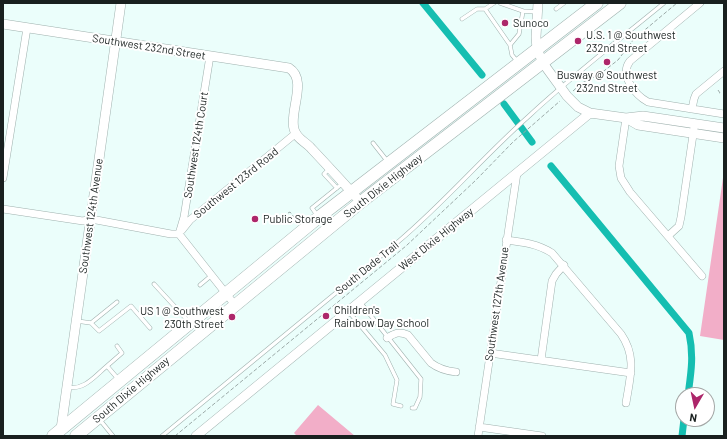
<!DOCTYPE html>
<style>
body{margin:0}
#map{position:relative;width:727px;height:439px;overflow:hidden;background:#ebfefb;font-family:Barlow,sans-serif}
canvas{display:block}
.frame{position:absolute;inset:0;border:4px solid #19201f;pointer-events:none}
.north{position:absolute;left:675px;top:387px;width:40px;height:40px;box-sizing:border-box;background:#fff;border:1px solid #a3a6a5;border-radius:50%;rotate:189deg;font-size:11px;font-weight:700;line-height:16px;text-align:center;color:#19201f}
.north::after{content:'';display:block;margin:auto;width:14px;height:18px;background:#ad266a;clip-path:polygon(50% 0,100% 100%,50% 72%,0 100%)}
</style>
<div id="map">
<canvas width="727" height="439"></canvas>
<div class="frame"></div>
<div class="north">N</div>
</div>
<script>
const ctx = document.querySelector('canvas').getContext('2d');
ctx.lineJoin = 'round';
function paint(path, color) {
  ctx.fillStyle = color;
  ctx.fill(path, 'evenodd');
}
function stroke(path, color, width, dash) {
  ctx.strokeStyle = color;
  ctx.lineWidth = width;
  ctx.lineCap = dash ? 'butt' : 'round';
  ctx.setLineDash(dash || []);
  ctx.stroke(path);
}
function drawText(font, color, halo, rows, align = 'center') {
  ctx.font = font + ' Barlow,sans-serif';
  ctx.lineWidth = 4;
  ctx.setLineDash([]);
  ctx.textBaseline = 'middle';
  ctx.strokeStyle = halo;
  ctx.fillStyle = color;
  for (const [text, x, y, turn = 0] of rows) {
    ctx.save();
    ctx.translate(x, y);
    ctx.rotate((+turn || 0) * Math.PI / 180);
    ctx.textAlign = isNaN(turn) ? turn : align;
    if (halo) ctx.strokeText(text, 0, 0);
    ctx.fillText(text, 0, 0);
    ctx.restore();
  }
}
paint(new Path2D(`
 M724,171V340L700,336Z
 M318,405L355,436H297L294,433Z`), '#f2aec8');
stroke(new Path2D(`
 M423,3L482,75
 M504,104L532,142
 M551,166L689,333C694,356 691,373 688,395
 M682,436L684,419`), '#15beb1', 7);
const service = new Path2D(`
 M494,3L485,9L510,45L512,55L517,61
 M500,3L523,11L519,34L510,45
 M556,9L564,3
 M523,11L536,12
 M462,19L477,9H485
 M373,143L388,162
 M329,169L324,174L337,188
 M317,215L312,208L343,183
 M154,284L189,322
 M200,285L212,275
 M360,302L421,379L420,397L415,408H412
 M349,312L385,355L397,380L393,404L401,406
 M77,321L91,323L99,331L131,306L150,328
 M91,323L117,302
 M107,366L122,353L117,346
 M67,387C84,391 95,376 107,366L119,380
 M100,420L113,436
 M162,436L399,241C445,202 484,156 529,116C572,76 619,40 664,3`);
const minor = new Path2D(`
 M700,3L630,61C619,75 635,95 648,102L724,114
 M692,109L694,99L696,94L724,71
 M626,118L619,166L621,178L630,192L702,276
 M3,178L27,28
 M3,209L83,221L91,219L171,234H179
 M182,230L190,220L295,134
 M179,234L184,217L210,56
 M179,234L235,305
 M668,236L679,226L681,217L694,128
 M506,240C523,242 538,244 552,253L621,334C637,357 630,377 626,403
 M387,338C395,333 399,331 408,335L431,363C439,369 446,371 456,372
 M490,353L631,373
 M541,360L552,281L556,274L564,265
 M479,427L542,436
 M478,436L517,173`);
const tertiary = new Path2D(`
 M538,3L536,37L537,49L543,63L548,70L567,96L578,107L590,113L626,118L643,116L724,128
 M3,24L289,68C308,80 289,111 294,129C296,138 304,141 310,147C325,163 341,180 356,197
 M626,118L638,125L724,138
 M61,429L121,3
 M196,436L590,113`);
const trunk = new Path2D(`
 M53,436L319,217L597,3
 M76,436L361,202L620,3`);
stroke(service, '#9fb1ae', 4.5);
stroke(minor, '#9fb1ae', 8);
stroke(tertiary, '#9fb1ae', 10);
stroke(trunk, '#9fb1ae', 13);
stroke(new Path2D(`
 M637,76L639,75
 M588,81L590,76
 M718,90L720,93L718,94
 M573,91L582,83L600,74L618,60L634,39L677,3
 M288,213L290,212L298,222
 M175,436L406,246L476,180L513,142L560,101`), '#9ba9a7', 1, [4, 2]);
stroke(service, '#fff', 3.5);
stroke(minor, '#fff', 7);
stroke(tertiary, '#fff', 9);
stroke(trunk, '#fff', 12);
for (const [x, y, r, color] of [
 [505,23,4,"#ad266a"],
 [578,41,4,"#ad266a"],
 [607,62,4,"#ad266a"],
 [255,219,4,"#ad266a"],
 [326,316,4,"#ad266a"],
 [232,317,4,"#ad266a"]
]) {
  const dot = new Path2D();
  dot.arc(x, y, r, 0, 2 * Math.PI);
  ctx.fillStyle = color;
  ctx.fill(dot);
  stroke(dot, '#fff', 1.5);
}
drawText('11px', '#19201f', '#fff', [
 ["Sunoco",513,23],
 ["U.S. 1 @ Southwest",586,35],
 ["232nd Street",586,48],
 ["Busway @ Southwest",607,75,"center"],
 ["232nd Street",607,88,"center"],
 ["Public Storage",263,219],
 ["Children's",334,310],
 ["Rainbow Day School",334,323],
 ["US 1 @ Southwest",224,311,"right"],
 ["230th Street",224,324,"right"]
], 'left');
drawText('11px', '#19201f', '#fff', [
 ["Southwest 232nd Street",149,47,9],
 ["Southwest 124th Court",196,145,-81],
 ["Southwest 123rd Road",236,183,-39],
 ["South Dixie Highway",383,186,-38],
 ["Southwest 124th Avenue",91,216,-82],
 ["West Dixie Highway",436,239,-39],
 ["South Dade Trail",367,268,-39],
 ["Southwest 127th Avenue",497,304,-82],
 ["South Dixie Highway",131,390,-40]
]);
</script>
